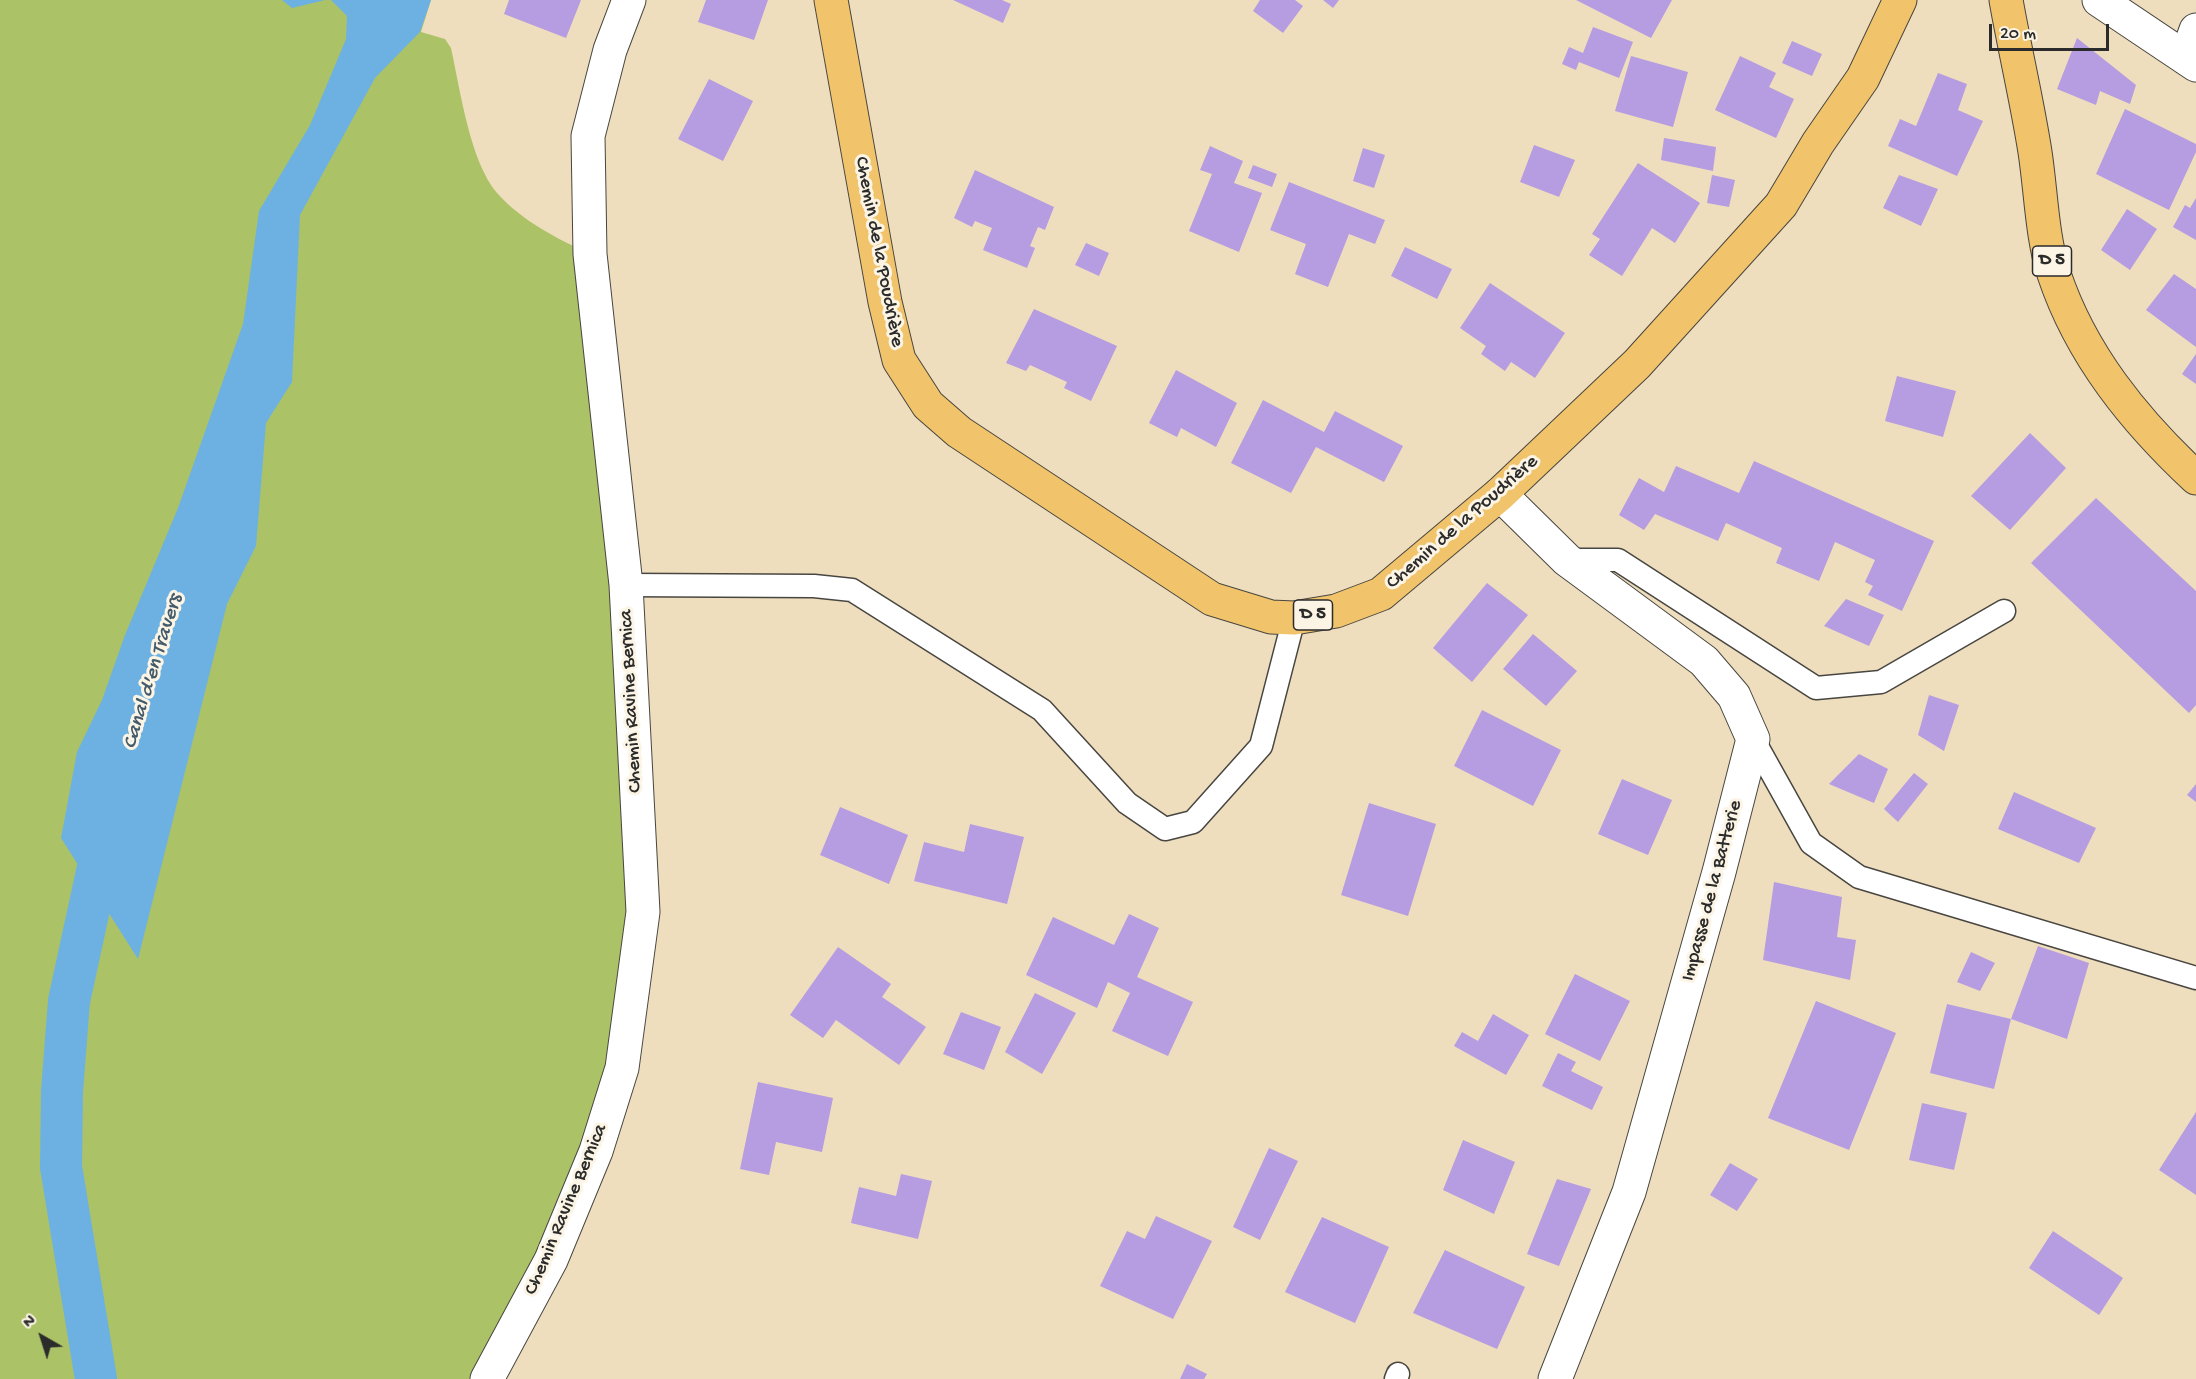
<!DOCTYPE html>
<meta charset="utf-8">
<style>
body{margin:0}
#map{position:relative;width:2196px;height:1379px;overflow:hidden;background:#efdebd;font-family:"Gochi Hand",sans-serif}
canvas{display:block}
.north{position:absolute;left:12px;top:1307px;width:60px;height:60px;-webkit-text-stroke:4px #fcf5e5;paint-order:stroke;rotate:321deg;font-size:16px;font-weight:700;line-height:24px;text-align:center;color:#2b2b2b}
.north::after{content:'';display:block;margin:auto;width:21px;height:27px;background:#2b2b2b;clip-path:polygon(50% 0,100% 100%,50% 72%,0 100%)}
.scale{position:absolute;left:1989px;top:24px;width:120px;height:27px;box-sizing:border-box;border:3px solid #2b2b2b;border-top:0;padding-left:8px;font-size:18px;line-height:21px;white-space:nowrap;color:#2b2b2b;-webkit-text-stroke:4px #fcf5e5;paint-order:stroke}
</style>
<div id="map">
<canvas width="2196" height="1379"></canvas>
<div class="north">N</div>
<div class="scale">20 m</div>
</div>
<script>
const ctx = document.querySelector('canvas').getContext('2d');
ctx.lineJoin = 'round';
function paint(path, color) {
  ctx.fillStyle = color;
  ctx.fill(path, 'evenodd');
}
function stroke(path, color, width, dash) {
  ctx.strokeStyle = color;
  ctx.lineWidth = width;
  ctx.lineCap = dash ? 'butt' : 'round';
  ctx.setLineDash(dash || []);
  ctx.stroke(path);
}
function drawText(font, color, halo, rows, align = 'center') {
  ctx.font = font + ' "Gochi Hand",sans-serif';
  ctx.lineWidth = 6;
  ctx.setLineDash([]);
  ctx.textBaseline = 'middle';
  ctx.strokeStyle = halo;
  ctx.fillStyle = color;
  for (const [text, x, y, turn = 0] of rows) {
    ctx.save();
    ctx.translate(x, y);
    ctx.rotate((+turn || 0) * Math.PI / 180);
    ctx.textAlign = isNaN(turn) ? turn : align;
    if (halo) ctx.strokeText(text, 0, 0);
    ctx.fillText(text, 0, 0);
    ctx.restore();
  }
}
paint(new Path2D(`
 M0,0H431L421,32L445,39L451,48C460,89 470,162 497,193C522,221 556,238 590,254L643,912L622,1068L487,1379H0Z`), '#abc267');
paint(new Path2D(`
 M282,0H325L292,8Z
 M331,0H431L420,32L375,78L300,215L292,382L266,423L256,546L227,604L138,959L61,838L77,752L102,700L125,635L178,508L243,324L259,211L310,125L346,39L347,16Z`), '#6db1e3');
stroke(new Path2D(`
 M96,1379L61,1167L62,1091L69,1001L105,835`), '#6db1e3', 42);
paint(new Path2D(`
 M509,0H581L566,38L504,14Z
 M706,0H768L754,40L698,22Z
 M953,0H1002L1011,4L1003,23Z
 M1260,0H1295L1303,6L1283,33L1253,11Z
 M1323,0H1339L1333,8Z
 M1576,0H1672L1651,38Z
 M1593,27L1633,42L1619,78L1579,62L1576,70L1562,64L1569,47L1583,53Z
 M2077,38L2136,85L2130,104L2100,91L2096,105L2057,89Z
 M1792,41L1822,54L1812,76L1782,63Z
 M1631,56L1688,72L1673,127L1615,111Z
 M1740,56L1776,73L1769,87L1794,99L1776,138L1715,110Z
 M1938,73L1967,84L1958,110L1983,121L1957,176L1888,146L1900,119L1916,126Z
 M709,79L753,101L723,161L678,139Z
 M2125,109L2196,144V152L2169,210L2096,174Z
 M1664,138L1716,147L1713,171L1661,160Z
 M1534,145L1575,160L1559,197L1520,182Z
 M1210,146L1243,161L1234,183L1262,193L1239,252L1189,231L1212,174L1200,170Z
 M1363,148L1385,155L1374,188L1353,181Z
 M1638,163L1700,203L1675,243L1652,228L1622,276L1589,255L1600,239L1592,234Z
 M1253,165L1277,174L1272,187L1248,178Z
 M975,170L1054,207L1045,230L1038,227L1030,246L1035,248L1027,268L983,250L992,228L975,221L972,227L954,218Z
 M1712,175L1735,180L1729,207L1707,203Z
 M1899,175L1938,189L1921,226L1883,208Z
 M1289,182L1385,220L1375,244L1349,234L1328,287L1295,274L1306,244L1270,230Z
 M2196,198V240L2173,227L2185,205L2190,208Z
 M2127,209L2157,229L2130,270L2101,250Z
 M1086,243L1109,253L1099,276L1075,265Z
 M1405,247L1452,269L1437,299L1391,276Z
 M2174,274L2196,289V347L2146,310Z
 M1490,283L1565,333L1535,378L1511,362L1505,371L1481,354L1486,346L1460,328Z
 M1034,309L1117,346L1091,401L1064,388L1067,382L1030,365L1026,371L1006,363Z
 M2196,354V384L2182,374Z
 M1176,370L1237,403L1216,447L1181,428L1177,437L1149,423Z
 M1897,376L1956,391L1943,437L1885,421Z
 M1263,400L1324,432L1335,411L1403,446L1384,482L1316,447L1291,493L1231,463Z
 M2030,433L2066,468L2010,530L1971,496Z
 M1754,461L1934,541L1902,611L1868,595L1873,586L1865,582L1875,560L1835,542L1819,581L1776,563L1782,548L1726,523L1718,541L1655,514L1644,530L1619,515L1639,478L1664,492L1676,466L1739,493Z
 M2096,498L2196,591V705L2189,713L2031,563Z
 M1487,583L1528,615L1472,682L1433,648Z
 M1846,599L1884,615L1869,646L1824,626Z
 M1533,634L1577,671L1546,706L1503,669Z
 M1929,695L1959,705L1944,751L1918,735Z
 M1482,710L1561,750L1533,806L1454,766Z
 M1859,754L1888,769L1874,803L1829,784Z
 M1914,773L1928,784L1898,822L1884,809Z
 M1622,779L1672,800L1648,855L1598,834Z
 M2196,784V802L2187,795Z
 M2014,792L2096,828L2079,863L1998,829Z
 M1369,803L1436,824L1408,916L1341,895Z
 M840,807L908,835L889,884L820,855Z
 M970,824L1024,837L1007,904L914,881L924,842L964,852Z
 M1774,882L1842,897L1837,937L1856,940L1850,980L1763,960Z
 M1129,914L1159,928L1137,977L1193,1002L1168,1056L1112,1031L1130,993L1108,982L1097,1008L1026,975L1053,917L1114,945Z
 M2038,946L2089,963L2067,1039L2011,1019Z
 M838,947L891,984L882,997L926,1027L899,1065L836,1020L823,1038L790,1015Z
 M1971,952L1995,963L1980,991L1957,982Z
 M1575,974L1630,1001L1600,1061L1545,1034Z
 M1035,993L1076,1013L1042,1074L1005,1052Z
 M1816,1001L1896,1033L1849,1150L1768,1118Z
 M1947,1004L2011,1019L1994,1089L1930,1073Z
 M961,1012L1001,1027L984,1070L943,1054Z
 M1493,1014L1529,1035L1506,1075L1454,1046L1462,1032L1478,1041Z
 M1558,1053L1576,1062L1571,1071L1603,1087L1592,1110L1542,1086Z
 M758,1082L833,1098L822,1152L776,1142L769,1175L740,1169Z
 M1922,1103L1967,1113L1954,1170L1909,1160Z
 M2196,1112V1195L2159,1170Z
 M1463,1140L1515,1162L1494,1214L1443,1190Z
 M1269,1148L1298,1161L1260,1240L1233,1227Z
 M1730,1163L1758,1179L1737,1211L1710,1195Z
 M901,1174L932,1181L918,1239L851,1223L859,1187L896,1196Z
 M1557,1179L1591,1189L1559,1266L1527,1254Z
 M1156,1216L1212,1241L1173,1319L1100,1286L1127,1231L1145,1239Z
 M1322,1217L1389,1247L1355,1323L1285,1292Z
 M2053,1231L2123,1278L2099,1315L2029,1268Z
 M1445,1250L1525,1287L1497,1349L1413,1313Z
 M1187,1364L1207,1374L1204,1379H1180Z`), '#b69ce0');
const lane = new Path2D(`
 M1567,560H1618L1816,688L1881,682L2004,611
 M626,585L814,586L852,590L1042,710L1127,803L1165,829L1193,822L1261,746L1294,618
 M1753,739L1811,843L1859,877L2196,978
 M1396,1379L1398,1374`);
const street = new Path2D(`
 M2099,0L2196,65
 M2186,58L2196,30
 M1500,494L1567,560L1704,661L1734,696L1753,739L1719,872L1629,1192L1555,1379
 M487,1379L551,1260L596,1151L622,1068L643,912L626,585L590,254L588,136L610,50L629,0`);
const primary = new Path2D(`
 M831,0L885,302L899,360L928,405L959,432L1212,599L1271,617L1294,618L1336,611L1381,594L1500,494L1637,364L1781,205L1818,143L1863,78L1900,0
 M2006,0C2015,51 2027,101 2035,152C2041,191 2042,238 2054,274C2081,355 2135,421 2196,478`);
stroke(lane, '#484641', 25);
stroke(street, '#484641', 35);
stroke(primary, '#484641', 35);
stroke(lane, '#fff', 22);
stroke(street, '#fff', 33);
stroke(primary, '#f1c36a', 33);
for (const [x, y, w] of [
 [2052,261,39],
 [1313,615,39]
]) {
  const box = new Path2D();
  box.roundRect(x - w / 2, y - 15, w, 30, 4.5);
  ctx.fillStyle = '#fcf5e5';
  ctx.fill(box);
  stroke(box, '#2b2b2b', 1.5);
}
drawText('bold 18px', '#2b2b2b', null, [
 ["D 5",2052,261],
 ["D 5",1313,615]
]);
drawText('20px', '#2b2b2b', '#fcf5e5', [
 ["Chemin de la Poudrière",878,252,79],
 ["Chemin de la Poudrière",1463,523,-41],
 ["Chemin Ravine Bernica",632,701,-93],
 ["Impasse de la Batterie",1713,891,-75],
 ["Chemin Ravine Bernica",567,1210,-67]
]);
drawText('italic 21px', '#425a6b', '#fcf5e5', [
 ["Canal d'en Travers",154,672,-73]
]);
</script>
